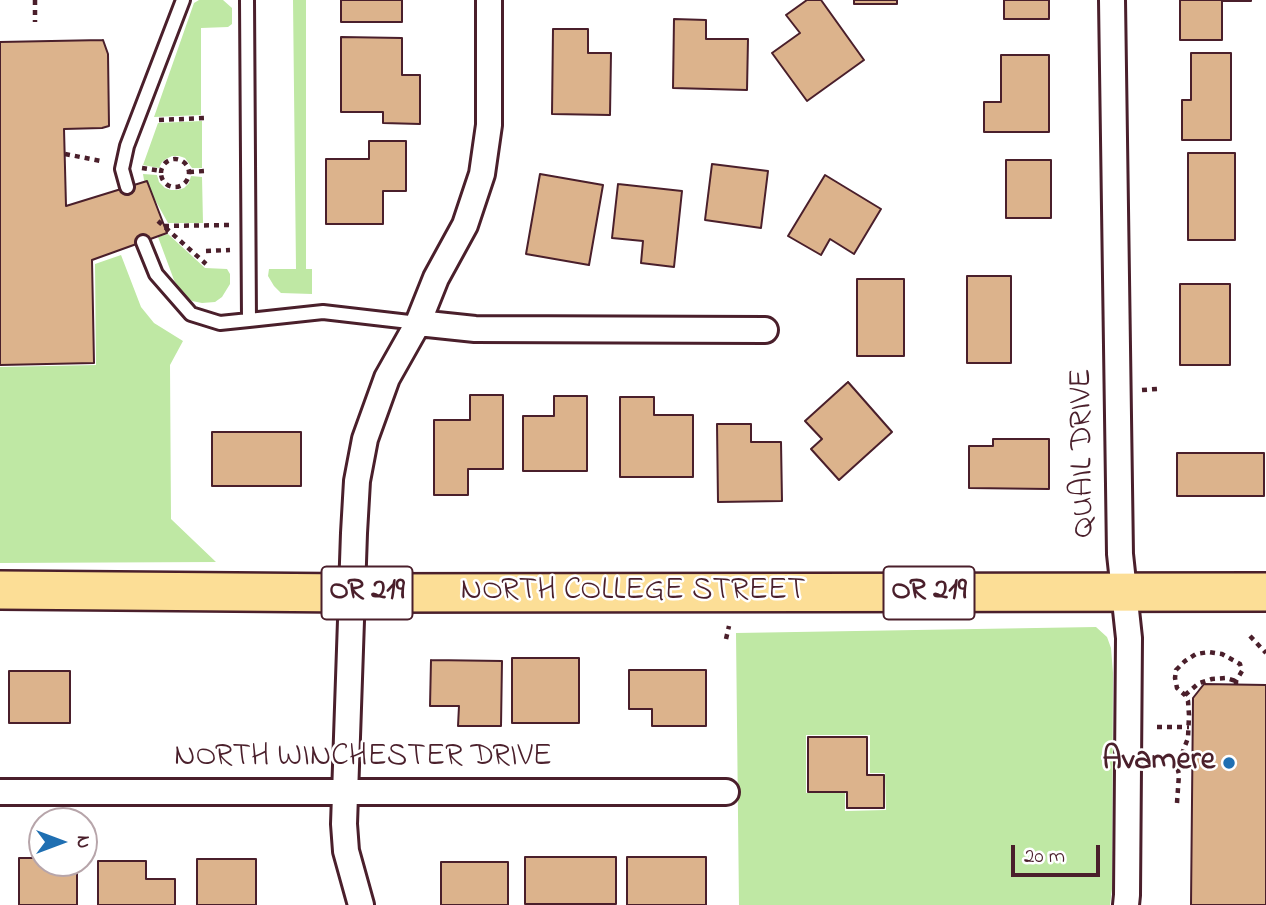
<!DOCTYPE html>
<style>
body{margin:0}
#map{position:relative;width:1266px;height:905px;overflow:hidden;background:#fff;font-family:"Indie Flower",sans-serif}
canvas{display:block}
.north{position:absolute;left:28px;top:807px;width:70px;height:70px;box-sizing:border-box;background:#fff;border:2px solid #b7a5aa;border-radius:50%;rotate:90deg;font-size:19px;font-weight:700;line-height:28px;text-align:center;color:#4a1f2b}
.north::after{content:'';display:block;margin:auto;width:24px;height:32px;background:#1f6fb2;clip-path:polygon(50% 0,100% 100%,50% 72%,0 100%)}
.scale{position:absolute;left:1011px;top:845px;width:89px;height:32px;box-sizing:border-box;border:4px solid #4a1f2b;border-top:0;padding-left:9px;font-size:21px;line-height:24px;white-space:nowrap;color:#4a1f2b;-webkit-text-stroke:5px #fff;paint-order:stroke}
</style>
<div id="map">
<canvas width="1266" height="905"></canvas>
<div class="north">N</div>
<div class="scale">20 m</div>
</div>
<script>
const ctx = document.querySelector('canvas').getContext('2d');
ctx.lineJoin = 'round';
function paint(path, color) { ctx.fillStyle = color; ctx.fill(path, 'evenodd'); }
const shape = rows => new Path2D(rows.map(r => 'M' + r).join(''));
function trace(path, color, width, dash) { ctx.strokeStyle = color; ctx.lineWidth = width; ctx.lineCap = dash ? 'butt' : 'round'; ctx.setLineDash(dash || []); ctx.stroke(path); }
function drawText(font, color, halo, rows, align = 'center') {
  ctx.font = font + ' "Indie Flower",sans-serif'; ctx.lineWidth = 5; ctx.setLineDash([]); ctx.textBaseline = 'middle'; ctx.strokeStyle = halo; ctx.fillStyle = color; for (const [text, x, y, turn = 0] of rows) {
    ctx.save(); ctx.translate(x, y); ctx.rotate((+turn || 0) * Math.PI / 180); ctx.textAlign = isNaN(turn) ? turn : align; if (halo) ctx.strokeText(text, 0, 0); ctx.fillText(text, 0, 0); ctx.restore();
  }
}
paint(shape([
 [199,0,223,0,232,8,232,24,228,27,201,28,201,115,154,117,194,3],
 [293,0,306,0,306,269,312,269,312,294,281,293,274,286,268,276,269,269,296,269],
 [202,121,202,168,192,168,185,158,179,156,172,156,166,159,162,162,159,168,143,165,158,123],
 [143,174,157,175,159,182,165,188,171,190,178,190,184,188,189,183,191,176,202,177,203,223,168,223,144,180],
 [168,234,205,268,227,269,230,274,230,284,222,297,215,302,202,303,192,301,182,293,174,280,158,237],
 [121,255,141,307,154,323,183,341,170,365,171,519,216,562,0,563,0,367,96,365,95,264],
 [1096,627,1107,637,1111,648,1113,673,1112,889,1110,905,739,905,736,633],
 [806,735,870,735,870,773,885,773,886,810,845,811,845,793,806,793]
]), '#bfe8a4');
const building = shape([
 [341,0,402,0,402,22,341,22,341,0],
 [807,0,821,0,864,60,807,101,772,53,800,33,786,15,807,0],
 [854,0,897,0,897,4,854,4,854,0],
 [1004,0,1049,0,1049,19,1004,19,1004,0],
 [1180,0,1251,0,1251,1,1222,1,1222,40,1180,40,1180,0],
 [674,19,706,20,706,39,748,39,747,90,673,88,674,19],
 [553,29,588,29,588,53,611,53,610,115,552,114,553,29],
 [341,37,402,38,402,75,420,75,420,124,383,123,383,112,341,112,341,37],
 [103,40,108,54,109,126,102,128,64,129,66,206,147,181,167,233,92,260,94,363,0,365,0,42,103,40],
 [1191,53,1231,53,1231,140,1182,140,1182,100,1191,100,1191,53],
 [1001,55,1049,55,1049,132,984,132,984,102,1001,102,1001,55],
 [369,141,406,141,406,191,383,191,383,224,326,224,326,159,369,159,369,141],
 [1188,153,1235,153,1235,240,1188,240,1188,153],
 [1006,160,1051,160,1051,218,1006,218,1006,160],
 [712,164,768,171,761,228,705,220,712,164],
 [540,174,603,185,589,265,526,254,540,174],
 [825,175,881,209,854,254,830,239,821,255,788,236,825,175],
 [618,184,682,191,674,267,641,263,643,241,612,238,618,184],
 [967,276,1011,276,1011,363,967,363,967,276],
 [857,279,904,279,904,356,857,356,857,279],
 [1180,284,1230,284,1230,365,1180,365,1180,284],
 [848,382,892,432,839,480,811,449,822,439,805,421,848,382],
 [470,395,503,395,503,469,468,469,468,495,434,495,434,420,470,420,470,395],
 [554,396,587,396,587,471,523,471,523,416,554,416,554,396],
 [620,397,654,397,654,415,693,415,693,477,620,477,620,397],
 [717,424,751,424,751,442,781,442,782,501,718,502,717,424],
 [212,432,301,432,301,486,212,486,212,432],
 [993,439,1049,439,1049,489,969,488,969,446,993,446,993,439],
 [1177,453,1264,453,1264,496,1177,496,1177,453],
 [512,658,579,658,579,723,512,723,512,658],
 [431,660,502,661,501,726,458,726,459,706,430,706,431,660],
 [629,670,706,670,706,726,652,726,652,709,629,709,629,670],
 [9,671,70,671,70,723,9,723,9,671],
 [1204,684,1266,685,1266,905,1191,905,1193,698,1204,684],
 [808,737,867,737,867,775,884,775,884,808,847,808,847,792,808,792,808,737],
 [525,857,616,857,616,904,525,904,525,857],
 [627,857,706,857,706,905,627,905,627,857],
 [19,858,42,858,42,863,77,863,77,905,19,905,19,858],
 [197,859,256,859,256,905,197,905,197,859],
 [98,861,146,861,146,879,175,879,175,905,98,905,98,861],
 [441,862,508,862,508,905,441,905,441,862]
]);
paint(building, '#dcb38c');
trace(building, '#4a1f2b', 2);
const lane = shape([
 [247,0,249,320,323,312,418,323],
 [127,187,122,169,127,146,183,0],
 [143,242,156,274,191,314,220,323,249,320]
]);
const street = shape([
 [1112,0,1120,554,1129,638,1127,895,1126,905],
 [418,323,475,329,765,330],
 [0,792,726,792],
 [361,905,346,851,344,824,354,533,357,481,365,439,387,378,418,323,436,278,465,225,482,174,489,125,489,0]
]);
const primary = shape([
 [0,590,352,593,1266,592]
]);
trace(lane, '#4a1f2b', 18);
trace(street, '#4a1f2b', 30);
trace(primary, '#4a1f2b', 42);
trace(shape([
 [35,0,35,22],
 [159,120,205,118],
 [65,154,101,161],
 '161 173a14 14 0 1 1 28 0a14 14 0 1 1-28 0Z',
 [142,168,161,171],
 [189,172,205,171],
 [158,221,206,264],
 [164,226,230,225],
 [206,251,230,250],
 [1142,390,1157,389],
 [1250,636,1266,653],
 [726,639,729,626],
 [1185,695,1199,683,1212,679,1226,678,1236,681],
 [1157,727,1189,727],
 [1177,803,1179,774,1177,767,1188,738,1189,715,1188,701,1185,695,1177,688,1175,678,1176,670,1185,661,1196,654,1209,652,1222,654,1240,664,1242,671,1236,681,1236,684]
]), '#4a1f2b', 4.5, [5, 5]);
trace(lane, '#fff', 12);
trace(street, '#fff', 24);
trace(primary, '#fcde96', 37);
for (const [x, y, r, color] of [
 [1229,763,7,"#1f6fb2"]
]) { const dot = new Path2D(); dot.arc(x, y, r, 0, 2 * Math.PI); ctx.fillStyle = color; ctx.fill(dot); trace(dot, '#fff', 2.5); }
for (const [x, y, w] of [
 [367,593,91],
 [929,593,91]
]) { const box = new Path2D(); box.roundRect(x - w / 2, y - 26.5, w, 53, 5); ctx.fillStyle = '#fff'; ctx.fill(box); trace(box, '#4a1f2b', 2); }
drawText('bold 30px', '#4a1f2b', null, [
 ["OR 219",367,593],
 ["OR 219",929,593]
]);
drawText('32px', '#4a1f2b', '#fff', [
 ["QUAIL DRIVE",1085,453,-91],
 ["NORTH COLLEGE STREET",633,593],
 ["NORTH WINCHESTER DRIVE",363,759]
]);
drawText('bold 32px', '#4a1f2b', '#fff', [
 ["Avamere",1215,763]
], 'right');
</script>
